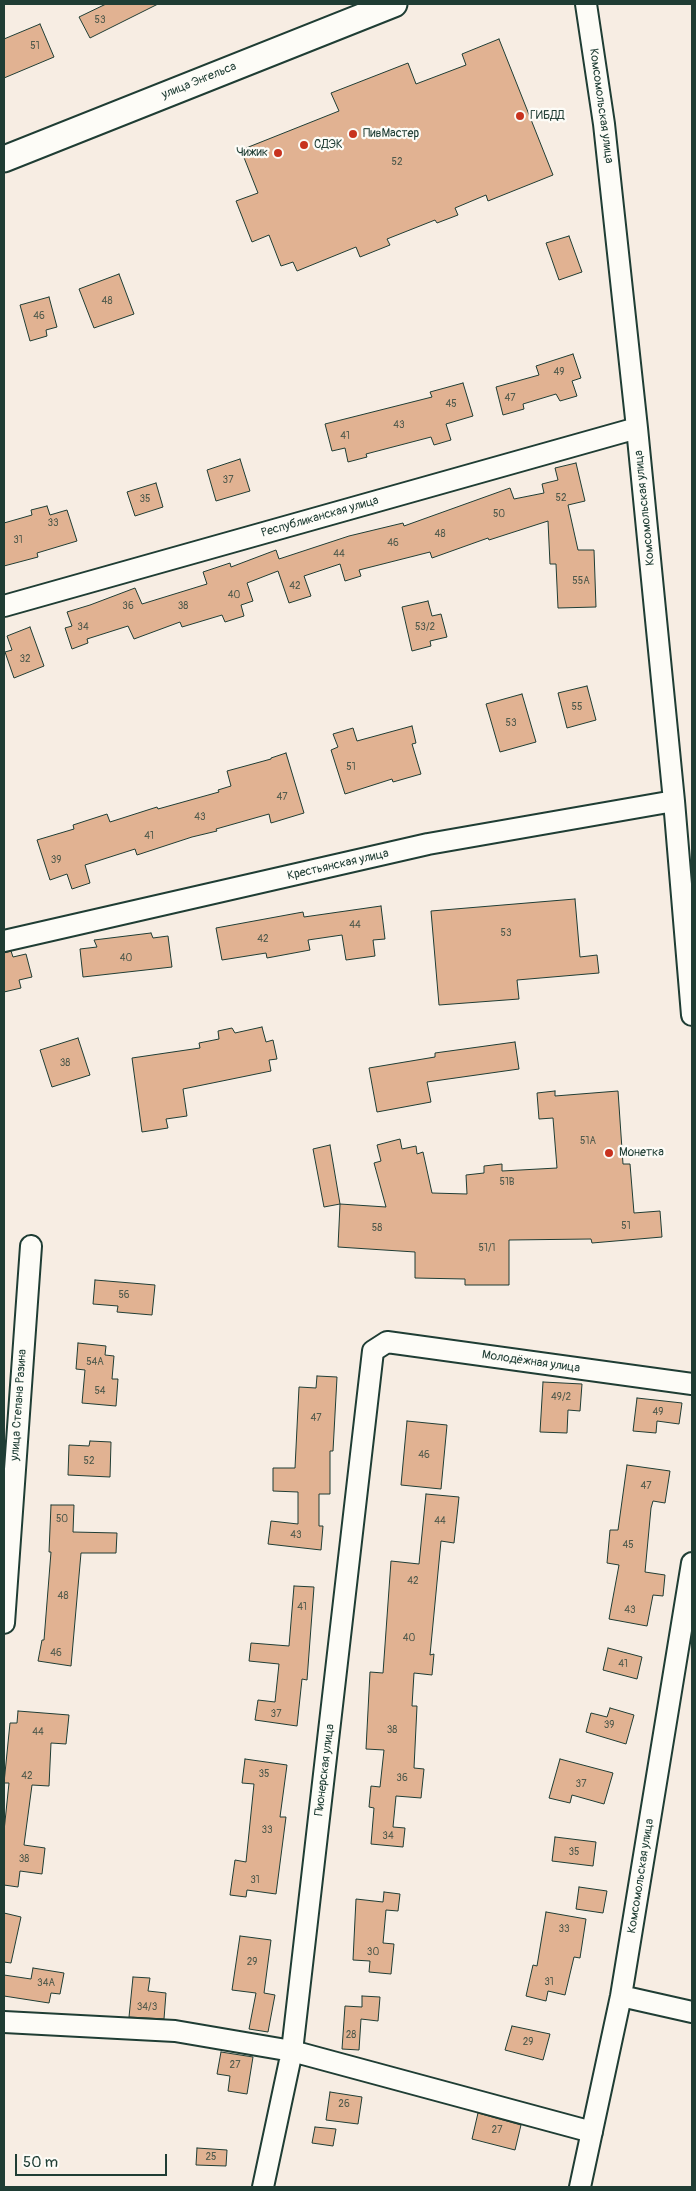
<!DOCTYPE html>
<meta charset="utf-8">
<style>
body{margin:0}
#map{position:relative;width:696px;height:2191px;overflow:hidden;background:#f7ede3;font-family:Pangolin,sans-serif}
canvas{display:block}
.frame{position:absolute;inset:0;border:5px solid #1f3d34;pointer-events:none}
.scale{position:absolute;left:15px;top:2154px;width:152px;height:22px;box-sizing:border-box;border:2px solid #1f3d34;border-top:0;padding-left:6px;font-size:15px;line-height:18px;white-space:nowrap;color:#1f3d34;-webkit-text-stroke:4px #fdfcf7;paint-order:stroke}
</style>
<div id="map">
<canvas width="696" height="2191"></canvas>
<div class="frame"></div>
<div class="scale">50 m</div>
</div>
<script>
const ctx = document.querySelector('canvas').getContext('2d');
ctx.lineJoin = 'round';
function paint(path, color) { ctx.fillStyle = color; ctx.fill(path, 'evenodd'); }
const shape = rows => new Path2D(rows.map(r => 'M' + r).join(''));
function trace(path, color, width, dash) { ctx.strokeStyle = color; ctx.lineWidth = width; ctx.lineCap = dash ? 'butt' : 'round'; ctx.setLineDash(dash || []); ctx.stroke(path); }
function drawText(font, color, halo, rows, align = 'center') {
  ctx.font = font + ' Pangolin,sans-serif'; ctx.lineWidth = 4.5; ctx.setLineDash([]); ctx.textBaseline = 'middle'; ctx.strokeStyle = halo; ctx.fillStyle = color; for (const [text, x, y, turn = 0] of rows) {
    ctx.save(); ctx.translate(x, y); ctx.rotate((+turn || 0) * Math.PI / 180); ctx.textAlign = isNaN(turn) ? turn : align; if (halo) ctx.strokeText(text, 0, 0); ctx.fillText(text, 0, 0); ctx.restore();
  }
}
const building = shape([
 [106,4,158,4,90,38,79,17,106,4],
 [40,24,54,57,4,78,4,39,40,24],
 [499,39,553,175,488,201,486,195,455,208,458,215,437,223,435,220,387,239,390,245,360,257,356,247,297,271,293,262,281,266,269,235,252,242,236,201,258,193,241,150,339,111,331,93,408,63,416,84,466,65,462,54,499,39],
 [569,236,582,272,559,280,546,243,569,236],
 [119,274,134,314,94,328,79,289,119,274],
 [49,297,57,327,46,330,47,336,30,341,20,305,49,297],
 [573,354,581,378,572,381,577,396,560,401,556,394,523,404,524,409,503,415,496,387,539,375,536,366,573,354],
 [463,383,473,416,446,424,451,440,434,445,431,437,366,454,367,457,348,462,345,448,332,451,325,424,432,397,430,392,463,383],
 [240,459,250,491,216,501,207,470,240,459],
 [576,463,585,501,568,505,578,550,594,550,596,607,558,608,556,564,550,564,548,521,489,540,488,538,432,558,430,552,359,570,361,576,345,581,340,564,304,576,311,596,289,603,278,571,247,583,253,601,241,605,244,616,225,622,222,615,182,627,180,622,134,639,128,626,87,639,88,643,72,649,65,628,72,626,67,612,90,605,135,588,142,604,207,584,203,572,230,563,231,567,276,550,279,559,349,536,403,523,404,526,510,488,514,499,544,493,542,484,558,480,555,468,576,463],
 [156,483,163,507,135,516,127,492,156,483],
 [47,506,50,515,67,510,77,541,37,553,38,557,4,566,4,523,32,515,31,510,47,506],
 [428,601,432,616,441,614,447,637,430,641,431,646,412,651,402,607,428,601],
 [30,627,44,666,14,678,5,652,12,650,7,636,30,627],
 [587,686,596,720,567,728,558,693,587,686],
 [522,694,536,742,500,752,486,704,522,694],
 [412,726,416,743,412,744,421,774,393,782,392,779,345,794,331,750,338,747,333,734,353,728,357,741,412,726],
 [286,753,304,813,271,823,269,814,216,829,217,831,192,837,137,855,135,849,85,865,90,883,72,889,67,874,50,880,37,840,74,829,73,825,107,814,110,822,157,807,158,809,219,792,218,790,231,786,227,771,271,759,271,758,286,753],
 [575,899,580,957,597,955,599,973,517,980,519,999,439,1005,431,911,575,899],
 [381,906,385,939,373,940,375,956,346,960,342,935,308,940,310,950,267,958,266,953,222,960,216,928,303,912,304,917,381,906],
 [151,933,153,938,168,936,172,967,83,977,80,949,97,947,94,940,151,933],
 [11,951,13,957,26,954,32,977,19,980,21,988,4,992,4,953,11,951],
 [262,1027,266,1042,273,1040,277,1059,269,1060,271,1071,183,1089,187,1116,166,1119,168,1128,142,1132,132,1058,200,1048,199,1043,219,1039,218,1031,232,1028,235,1033,262,1027],
 [78,1038,90,1075,52,1087,40,1050,78,1038],
 [515,1042,519,1069,427,1082,431,1102,377,1112,369,1068,435,1057,435,1053,515,1042],
 [555,1091,555,1096,618,1091,623,1164,630,1164,634,1213,660,1211,662,1237,592,1243,591,1239,509,1240,509,1285,465,1285,465,1279,415,1278,415,1252,338,1247,340,1204,386,1207,374,1163,381,1161,377,1145,400,1139,402,1149,416,1146,417,1154,423,1152,432,1193,467,1194,466,1175,484,1173,484,1166,502,1164,502,1171,557,1168,553,1118,539,1119,537,1093,555,1091],
 [330,1145,340,1204,324,1207,313,1149,330,1145],
 [95,1280,155,1285,152,1315,117,1312,118,1306,93,1304,95,1280],
 [78,1343,106,1346,105,1355,114,1356,112,1379,118,1379,116,1406,82,1403,85,1370,76,1369,78,1343],
 [317,1376,337,1377,333,1451,330,1451,330,1494,319,1494,319,1526,323,1526,321,1550,268,1544,271,1521,298,1524,298,1492,273,1491,273,1468,295,1468,299,1387,316,1388,317,1376],
 [543,1382,582,1384,580,1411,568,1410,567,1433,540,1432,543,1382],
 [637,1398,682,1403,679,1424,657,1421,656,1433,633,1431,637,1398],
 [407,1421,447,1425,441,1489,401,1485,407,1421],
 [90,1441,111,1442,110,1477,68,1475,69,1445,89,1446,90,1441],
 [627,1465,670,1471,665,1503,653,1501,651,1508,645,1572,665,1575,663,1596,653,1595,647,1626,609,1619,619,1565,607,1563,610,1530,618,1530,627,1465],
 [426,1494,459,1497,454,1543,441,1541,430,1655,434,1654,432,1675,414,1673,412,1706,417,1706,414,1768,424,1769,421,1798,396,1796,393,1827,405,1828,403,1847,371,1844,374,1808,369,1807,371,1786,380,1787,384,1750,366,1749,370,1672,383,1673,391,1561,419,1564,426,1494],
 [51,1505,74,1505,73,1532,117,1533,116,1553,81,1553,71,1666,38,1661,42,1640,44,1640,51,1552,49,1552,51,1505],
 [294,1586,314,1587,307,1680,302,1679,297,1726,255,1720,258,1700,275,1702,279,1664,249,1661,251,1643,289,1646,294,1586],
 [608,1648,642,1657,637,1679,603,1670,608,1648],
 [610,1708,634,1715,626,1744,586,1732,591,1713,607,1717,610,1708],
 [18,1711,69,1715,66,1744,51,1743,49,1786,32,1785,24,1845,45,1848,42,1874,20,1871,18,1887,4,1885,4,1831,9,1783,4,1783,10,1723,17,1723,18,1711],
 [245,1759,287,1765,280,1817,286,1817,276,1894,247,1890,246,1897,230,1895,235,1860,246,1862,254,1784,242,1783,245,1759],
 [560,1759,613,1773,604,1804,572,1795,570,1803,549,1798,560,1759],
 [555,1837,596,1842,593,1866,552,1861,555,1837],
 [579,1887,607,1891,603,1913,576,1909,579,1887],
 [384,1892,400,1894,398,1911,386,1910,383,1943,394,1944,391,1974,369,1972,370,1961,353,1960,356,1899,383,1902,384,1892],
 [546,1912,586,1919,580,1958,574,1957,565,1995,548,1991,546,2001,526,1996,533,1965,537,1966,546,1912],
 [4,1913,21,1917,11,1963,4,1962,4,1913],
 [240,1936,271,1940,264,1993,275,1995,268,2032,249,2029,256,1993,232,1990,240,1936],
 [33,1968,64,1973,60,1994,51,1993,49,2003,4,1996,4,1975,31,1979,33,1968],
 [133,1977,150,1978,148,1991,166,1993,164,2019,129,2017,133,1977],
 [362,1996,380,1997,378,2021,361,2019,359,2050,342,2049,345,2006,362,2007,362,1996],
 [512,2026,550,2034,543,2060,505,2050,512,2026],
 [221,2052,253,2057,247,2094,228,2091,230,2076,217,2074,221,2052],
 [330,2092,362,2097,358,2124,326,2120,330,2092],
 [478,2113,521,2125,515,2150,472,2139,478,2113],
 [315,2127,336,2129,333,2146,312,2143,315,2127],
 [197,2148,227,2150,226,2166,196,2165,197,2148]
]);
paint(building, '#e1b292');
trace(building, '#1f3d34', 1);
const minor = shape([
 [586,4,604,124,637,428,674,801,692,1015],
 [4,606,637,428],
 [4,941,428,844,674,801],
 [4,1623,31,1246],
 [621,1996,692,2012],
 [4,2022,175,2031,292,2051,592,2132],
 [263,2187,292,2051,373,1351,387,1342,692,1384],
 [580,2187,621,1996,692,1563]
]);
const tertiary = shape([
 [4,159,394,4]
]);
trace(minor, '#1f3d34', 24);
trace(tertiary, '#1f3d34', 29);
trace(minor, '#fdfcf7', 20);
trace(tertiary, '#fdfcf7', 25);
for (const [x, y, r, color] of [
 [520,116,5,"#c8321e"],
 [353,134,5,"#c8321e"],
 [304,145,5,"#c8321e"],
 [278,153,5,"#c8321e"],
 [609,1153,5,"#c8321e"]
]) { const dot = new Path2D(); dot.arc(x, y, r, 0, 2 * Math.PI); ctx.fillStyle = color; ctx.fill(dot); trace(dot, '#fdfcf7', 2); }
drawText('10px', '#505a4c', null, [
 ["53",100,20],
 ["51",35,46],
 ["52",397,162],
 ["48",107,301],
 ["46",39,316],
 ["49",559,372],
 ["47",510,398],
 ["45",451,404],
 ["43",399,425],
 ["41",345,436],
 ["37",228,480],
 ["52",561,498],
 ["35",145,499],
 ["50",499,514],
 ["33",53,523],
 ["48",440,534],
 ["31",18,540],
 ["46",393,543],
 ["44",339,554],
 ["55А",581,581],
 ["42",295,586],
 ["40",234,595],
 ["36",128,606],
 ["38",183,606],
 ["34",83,627],
 ["53/2",425,627],
 ["32",25,659],
 ["55",577,707],
 ["53",511,723],
 ["51",351,767],
 ["47",282,797],
 ["43",200,817],
 ["41",149,836],
 ["39",56,860],
 ["44",355,925],
 ["53",506,933],
 ["42",263,939],
 ["40",126,958],
 ["38",65,1063],
 ["51А",588,1141],
 ["51В",507,1182],
 ["51",626,1226],
 ["58",377,1228],
 ["51/1",487,1248],
 ["56",124,1295],
 ["54А",95,1362],
 ["54",100,1391],
 ["49/2",561,1397],
 ["49",658,1412],
 ["47",316,1418],
 ["46",424,1455],
 ["52",89,1461],
 ["47",646,1486],
 ["50",62,1519],
 ["44",440,1521],
 ["43",296,1535],
 ["45",628,1545],
 ["42",413,1581],
 ["48",63,1596],
 ["41",302,1607],
 ["43",630,1610],
 ["40",409,1638],
 ["46",56,1653],
 ["41",623,1664],
 ["37",276,1714],
 ["39",609,1725],
 ["38",392,1730],
 ["44",38,1732],
 ["35",264,1774],
 ["42",27,1776],
 ["36",402,1778],
 ["37",581,1784],
 ["33",267,1830],
 ["34",388,1836],
 ["35",574,1852],
 ["38",24,1859],
 ["31",255,1880],
 ["33",564,1929],
 ["30",373,1952],
 ["29",252,1962],
 ["31",549,1982],
 ["34А",46,1983],
 ["34/3",147,2007],
 ["28",351,2035],
 ["29",528,2042],
 ["27",235,2065],
 ["26",344,2104],
 ["27",497,2130],
 ["25",211,2157]
]);
drawText('12px', '#1f3d34', '#fdfcf7', [
 ["улица Энгельса",199,81,-22],
 ["Комсомольская улица",601,106,82],
 ["Комсомольская улица",645,508,-96],
 ["Республиканская улица",320,517,-16],
 ["Крестьянская улица",338,865,-13],
 ["Молодёжная улица",531,1362,8],
 ["улица Степана Разина",19,1405,-86],
 ["Пионерская улица",325,1770,-83],
 ["Комсомольская улица",641,1876,-81]
]);
drawText('12px', '#1f3d34', '#fdfcf7', [
 ["ГИБДД",530,116],
 ["ПивМастер",363,134],
 ["СДЭК",314,145],
 ["Чижик",268,153,"right"],
 ["Монетка",619,1153]
], 'left');
</script>
